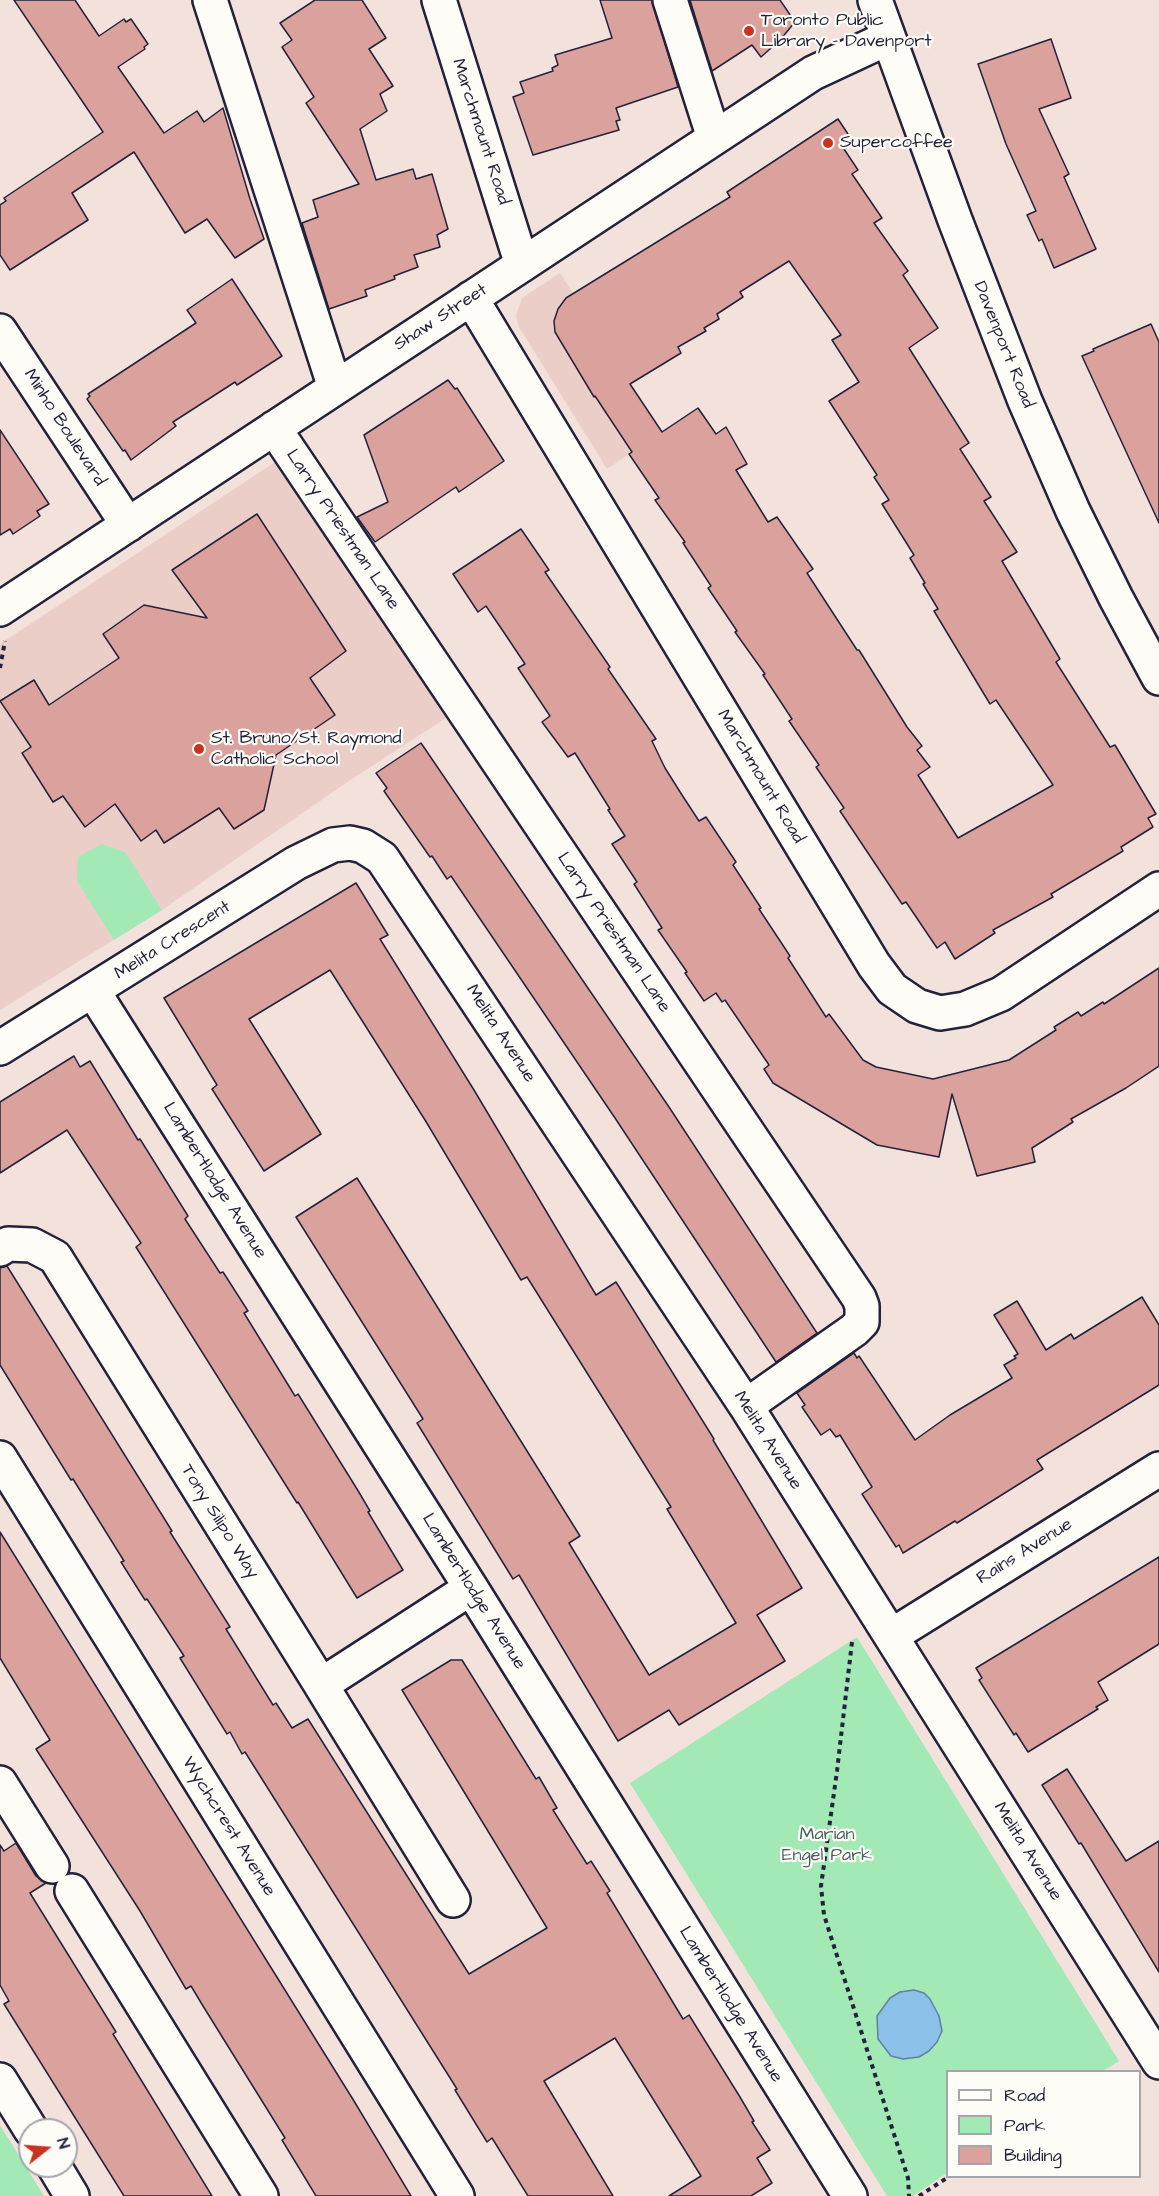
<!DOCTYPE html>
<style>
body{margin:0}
#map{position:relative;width:1159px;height:2196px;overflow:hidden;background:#f3e1dc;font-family:"Architects Daughter",sans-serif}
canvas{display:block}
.legend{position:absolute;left:946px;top:2070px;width:195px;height:108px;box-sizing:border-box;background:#fdfcf7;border:2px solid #a5a5ac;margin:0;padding:8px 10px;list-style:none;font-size:18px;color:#22223b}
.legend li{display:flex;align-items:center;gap:12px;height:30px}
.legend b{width:30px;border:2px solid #a5a5ac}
.north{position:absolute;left:18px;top:2118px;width:60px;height:60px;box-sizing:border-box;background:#fdfcf7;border:2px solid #a5a5ac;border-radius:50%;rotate:73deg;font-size:16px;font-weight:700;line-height:24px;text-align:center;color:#22223b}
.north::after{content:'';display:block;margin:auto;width:21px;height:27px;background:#c8321e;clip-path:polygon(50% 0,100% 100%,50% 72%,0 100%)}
</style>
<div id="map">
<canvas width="1159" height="2196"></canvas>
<ul class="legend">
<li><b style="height:8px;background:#fdfcf7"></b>Road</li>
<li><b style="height:16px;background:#a3e9b5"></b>Park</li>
<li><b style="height:16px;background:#dba19c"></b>Building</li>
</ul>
<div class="north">N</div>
</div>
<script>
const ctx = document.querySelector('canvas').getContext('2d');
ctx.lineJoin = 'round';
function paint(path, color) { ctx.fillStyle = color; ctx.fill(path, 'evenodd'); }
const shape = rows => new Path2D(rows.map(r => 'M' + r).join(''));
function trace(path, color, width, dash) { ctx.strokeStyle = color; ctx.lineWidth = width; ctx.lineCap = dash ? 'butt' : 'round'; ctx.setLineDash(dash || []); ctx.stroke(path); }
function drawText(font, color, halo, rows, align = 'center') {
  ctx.font = font + ' "Architects Daughter",sans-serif'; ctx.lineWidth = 4.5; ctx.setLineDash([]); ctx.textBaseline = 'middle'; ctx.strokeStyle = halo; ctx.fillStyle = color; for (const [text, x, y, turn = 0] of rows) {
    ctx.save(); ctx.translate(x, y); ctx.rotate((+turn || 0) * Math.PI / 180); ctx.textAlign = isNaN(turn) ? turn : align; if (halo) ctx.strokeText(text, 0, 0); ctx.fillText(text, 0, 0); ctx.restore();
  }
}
paint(shape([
 [560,273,662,432,607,469,519,327,516,315,522,298],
 [278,460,446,718,349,781,162,910,0,1010,0,644]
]), '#eccec9');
paint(shape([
 [101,844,125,852,162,910,114,940,77,881,78,857],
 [857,1637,1119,2061,1103,2071,948,2072,947,2173,913,2196,887,2196,630,1783],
 [0,2125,44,2196,0,2196]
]), '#a3e9b5');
const water = shape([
 [914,1990,924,1993,930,1999,939,2016,942,2031,937,2042,929,2051,919,2057,903,2059,891,2056,878,2039,877,2016,890,1998,900,1992,914,1990]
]);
paint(water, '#8bc0e8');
trace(water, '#6181a3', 1.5);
const building = shape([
 [14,0,75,0,99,36,124,19,126,22,131,19,148,44,144,47,145,49,118,67,164,133,197,111,204,122,223,108,250,199,264,239,235,258,207,219,185,233,134,152,72,193,88,220,10,270,0,255,0,205,6,201,4,198,103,132,14,0],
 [315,0,362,0,386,38,369,49,393,86,380,94,387,111,360,129,376,180,413,169,416,179,432,174,448,229,437,235,440,247,414,255,418,267,394,276,395,279,365,290,367,296,329,309,302,223,318,217,313,200,359,184,306,103,314,97,282,47,292,40,280,23,315,0],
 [600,0,652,0,678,87,616,108,620,120,616,121,619,130,533,155,513,97,524,93,520,82,553,71,552,68,558,65,555,55,612,38,600,0],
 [690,0,780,0,795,22,780,40,761,57,752,45,712,71,690,0],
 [1051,39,1071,98,1039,109,1069,174,1064,177,1096,249,1054,268,1042,239,1039,241,1027,215,1036,211,1006,144,978,64,1051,39],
 [838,119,854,143,844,149,858,170,852,174,882,218,874,223,908,271,903,275,938,328,909,348,969,443,960,449,991,497,984,501,1017,552,1002,561,1060,659,1056,662,1110,747,1115,745,1156,814,1148,818,1153,827,1121,847,1123,851,1051,894,1053,897,993,930,995,933,955,959,945,942,937,948,906,902,902,904,840,811,844,808,816,767,819,765,789,721,792,719,763,675,765,674,735,632,737,631,708,588,711,586,683,543,685,542,655,500,659,498,629,454,632,452,595,396,594,397,555,332,554,321,558,309,566,298,730,197,727,192,838,119],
 [789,261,841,335,832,340,859,382,829,401,877,475,874,477,889,500,882,504,914,555,910,558,925,583,923,584,938,609,934,611,990,704,996,700,1053,785,958,838,918,775,930,767,917,750,922,746,907,727,859,650,857,650,807,573,813,569,777,517,768,522,736,470,747,464,726,427,716,434,698,408,662,432,630,384,681,353,678,347,706,331,704,328,719,319,717,314,743,297,740,292,789,261],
 [232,279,282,356,237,385,235,382,173,422,176,426,131,460,125,450,123,451,87,399,90,396,88,394,196,323,187,310,232,279],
 [1151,324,1159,342,1159,523,1082,356,1094,351,1093,349,1151,324],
 [448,380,455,389,457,388,504,461,459,492,456,487,375,542,357,517,388,502,364,435,448,380],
 [0,430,49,504,37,511,40,516,13,534,10,529,0,535,0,430],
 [257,514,346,651,310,678,335,715,276,755,264,810,234,829,219,808,164,843,156,830,141,841,115,804,85,827,63,796,53,802,22,753,31,747,0,701,34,680,49,705,119,658,103,634,144,605,207,618,172,570,257,514],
 [521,529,549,570,545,572,610,667,608,669,656,739,652,741,665,768,682,795,699,821,706,817,736,862,733,865,761,908,759,909,790,956,788,958,826,1017,829,1014,863,1060,876,1067,933,1079,1009,1060,1056,1030,1054,1027,1078,1012,1081,1016,1103,1002,1104,1004,1159,968,1159,1066,1126,1088,1071,1119,1073,1122,1032,1148,1035,1162,977,1176,952,1094,939,1157,877,1145,773,1083,764,1069,769,1065,725,1000,722,1002,716,993,704,1001,685,973,687,972,658,930,662,928,634,884,637,882,612,844,625,836,608,810,610,809,575,753,568,757,542,722,550,716,518,668,525,664,507,637,486,606,478,612,453,574,521,529],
 [421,743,669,1107,817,1333,776,1362,615,1118,451,876,447,879,432,856,430,857,384,791,387,788,376,773,421,743],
 [356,883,388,935,380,939,474,1090,596,1295,616,1282,714,1439,713,1440,802,1588,757,1615,785,1661,679,1725,669,1710,618,1741,519,1575,513,1579,417,1423,423,1419,296,1217,357,1178,580,1536,569,1543,649,1675,736,1623,667,1509,671,1507,527,1277,521,1280,425,1120,330,970,249,1019,321,1134,264,1171,212,1089,217,1085,164,998,356,883],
 [74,1056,80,1067,90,1061,138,1140,140,1139,188,1216,185,1219,220,1273,223,1272,248,1311,244,1313,295,1396,298,1394,357,1489,370,1511,368,1512,403,1570,357,1598,298,1502,297,1503,136,1247,141,1243,67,1130,0,1173,0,1102,74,1056],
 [7,1266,172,1531,170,1532,230,1627,226,1629,273,1705,276,1703,292,1728,308,1719,469,1974,547,1928,402,1690,451,1660,462,1660,536,1779,539,1777,557,1808,553,1810,587,1864,591,1861,610,1891,607,1893,683,2019,689,2015,740,2097,754,2121,752,2122,770,2150,757,2158,772,2183,751,2196,669,2196,701,2176,615,2038,544,2081,613,2196,528,2196,492,2138,487,2142,455,2090,457,2089,245,1752,242,1754,230,1732,227,1734,180,1658,184,1656,147,1599,145,1600,121,1562,124,1561,73,1479,71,1480,0,1365,0,1268,7,1266],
 [1142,1297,1159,1325,1159,1385,1037,1460,1043,1469,957,1523,955,1521,903,1553,899,1545,896,1547,862,1494,872,1487,840,1435,836,1437,830,1429,821,1435,802,1407,805,1405,797,1393,854,1353,857,1358,859,1356,915,1440,950,1415,1012,1378,1004,1365,1016,1358,1014,1356,1018,1354,994,1315,1017,1301,1046,1350,1071,1334,1074,1339,1142,1297],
 [0,1532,354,2101,411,2196,316,2196,282,2140,285,2138,203,2006,191,1986,186,1989,140,1911,36,1749,50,1740,0,1658,0,1532],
 [1159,1557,1159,1644,1098,1682,1108,1700,1096,1707,1098,1709,1028,1752,1016,1733,1014,1735,979,1680,982,1678,976,1668,1159,1557],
 [1067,1769,1126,1861,1159,1841,1159,1972,1081,1843,1079,1844,1042,1785,1067,1769],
 [16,1843,36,1876,46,1883,30,1893,116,2032,113,2034,212,2196,124,2196,4,2004,9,2001,0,1985,0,1845,4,1851,16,1843]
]);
paint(building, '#dba19c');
trace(building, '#22223b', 1.5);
const minor = shape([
 [210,0,335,388],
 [439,0,522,265],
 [670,0,714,138],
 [875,0,955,220,1025,401,1073,511,1116,598,1159,678],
 [471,298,874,965,892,989,917,1006,940,1013,965,1009,1001,994,1159,889],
 [0,331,128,525],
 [274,428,859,1298,862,1306,862,1322,854,1330,746,1406],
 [0,609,813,73,888,38],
 [93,991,471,1588,850,2196],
 [0,1048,296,863,333,845,350,843,363,846,382,858,746,1406,1159,2062],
 [0,1249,8,1244,32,1245,55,1257,321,1685,471,1588],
 [0,1458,457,2196],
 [891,1636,1159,1469],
 [321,1685,453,1900],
 [0,1783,52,1866],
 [72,1891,261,2196],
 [0,2080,31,2130],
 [54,2166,72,2196]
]);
trace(minor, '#22223b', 38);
trace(shape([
 [0,668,5,641],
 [852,1642,837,1771,821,1886,824,1915,908,2178,909,2196],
 [919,2196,950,2176]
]), '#22223b', 4, [4.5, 4.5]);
trace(minor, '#fdfcf7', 33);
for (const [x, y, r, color] of [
 [749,31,6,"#c8321e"],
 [828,143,6,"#c8321e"],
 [199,749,6,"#c8321e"]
]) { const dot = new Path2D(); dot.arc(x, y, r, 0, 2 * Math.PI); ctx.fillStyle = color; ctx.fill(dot); trace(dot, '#fdfcf7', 2); }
drawText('18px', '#22223b', '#fdfcf7', [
 ["Toronto Public",761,21],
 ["Library - Davenport",761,42],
 ["Supercoffee",840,143],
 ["St. Bruno/St. Raymond",211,739],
 ["Catholic School",211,760]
], 'left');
drawText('18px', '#22223b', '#fdfcf7', [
 ["Marchmount Road",480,132,72],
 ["Shaw Street",441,318,-33],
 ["Davenport Road",1003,345,68],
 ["Minho Boulevard",64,428,57],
 ["Larry Priestman Lane",342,530,56],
 ["Marchmount Road",760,777,59],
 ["Larry Priestman Lane",613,933,56],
 ["Melita Crescent",173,941,-32],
 ["Melita Avenue",500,1034,57],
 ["Lambertlodge Avenue",214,1181,58],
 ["Melita Avenue",767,1441,58],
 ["Tony Silipo Way",219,1522,58],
 ["Rains Avenue",1025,1552,-32],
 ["Lambertlodge Avenue",473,1592,58],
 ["Wychcrest Avenue",228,1827,58],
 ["Melita Avenue",1027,1852,58],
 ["Lambertlodge Avenue",730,2005,58]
]);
drawText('18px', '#495e60', '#fdfcf7', [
 ["Marian",827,1835],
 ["Engel Park",827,1856]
]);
</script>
